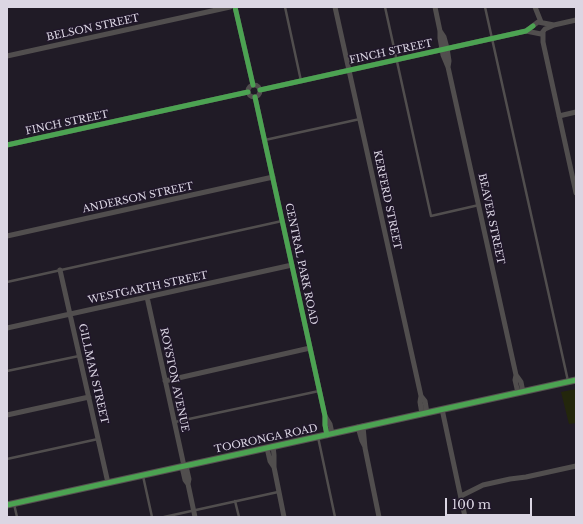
<!DOCTYPE html>
<style>
body{margin:0}
#map{position:relative;width:583px;height:524px;overflow:hidden;background:#201b26;font-family:"Libre Baskerville",serif}
canvas{display:block}
.frame{position:absolute;inset:0;border:8px solid #dbd6e3;pointer-events:none}
.scale{position:absolute;left:445px;top:498px;width:87px;height:18px;box-sizing:border-box;border:2px solid #dbd6e3;border-top:0;padding-left:5px;font-size:12px;line-height:14px;white-space:nowrap;color:#dbd6e3;-webkit-text-stroke:3px #20172a;paint-order:stroke}
</style>
<div id="map">
<canvas width="583" height="524"></canvas>
<div class="frame"></div>
<div class="scale">100 m</div>
</div>
<script>
const ctx = document.querySelector('canvas').getContext('2d');
ctx.lineJoin = 'round';
function paint(path, color) { ctx.fillStyle = color; ctx.fill(path, 'evenodd'); }
const shape = rows => new Path2D(rows.map(r => 'M' + r).join(''));
function trace(path, color, width, dash) { ctx.strokeStyle = color; ctx.lineWidth = width; ctx.lineCap = dash ? 'butt' : 'round'; ctx.setLineDash(dash || []); ctx.stroke(path); }
function drawText(font, color, halo, rows, align = 'center') {
  ctx.font = font + ' "Libre Baskerville",serif'; ctx.lineWidth = 3; ctx.setLineDash([]); ctx.textBaseline = 'middle'; ctx.strokeStyle = halo; ctx.fillStyle = color; for (const [text, x, y, turn = 0] of rows) {
    ctx.save(); ctx.translate(x, y); ctx.rotate((+turn || 0) * Math.PI / 180); ctx.textAlign = isNaN(turn) ? turn : align; if (halo) ctx.strokeText(text, 0, 0); ctx.fillText(text, 0, 0); ctx.restore();
  }
}
paint(shape([
 [576,389,576,423,569,424,561,392]
]), '#23260c');
trace(shape([
 [285,7,301,81],
 [385,7,431,216,479,205],
 [485,7,568,381],
 [265,140,360,119],
 [7,282,282,221],
 [7,371,79,356],
 [175,422,319,391],
 [318,437,335,517],
 [7,459,98,439],
 [143,476,152,517],
 [235,501,239,517],
 [14,504,17,517],
 [164,517,278,492]
]), '#514e4e', 2.5);
trace(shape([
 [235,7,253,85],
 [335,7,421,396,420,402,422,414],
 [435,7,440,31,440,38,443,55,448,67,516,375,521,382,523,392],
 [535,7,541,22],
 [440,31,444,37,447,48,449,61,448,67],
 [526,31,541,34,545,29,554,25,576,20],
 [543,32,543,42,576,193],
 [7,56,230,7],
 '248 91a6 6 0 1 1 12 0a6 6 0 1 1-12 0Z',
 [260,90,526,31,538,22,554,25],
 [255,97,325,416,325,425,327,435],
 [559,116,576,112],
 [7,145,248,92],
 [7,236,273,177],
 [60,270,108,483],
 [147,297,184,466],
 [7,328,292,265],
 [516,375,515,380,518,393],
 [165,381,310,348],
 [421,396,425,401,427,413],
 [442,409,465,517],
 [7,415,89,397],
 [325,416,330,424,332,433],
 [363,426,365,448,379,517],
 [358,427,362,441,365,447],
 [273,446,274,455,274,467,284,517],
 [267,448,270,461,274,467],
 [186,466,189,479,188,484],
 [182,467,185,480,188,484,195,517],
 [461,496,483,485,510,479,526,477,576,466]
]), '#514e4e', 5);
trace(shape([
 [7,505,576,380]
]), '#555150', 7);
trace(shape([
 [235,7,253,85],
 [260,90,526,31,533,26],
 [255,97,325,416,325,425,327,435],
 [7,145,248,92],
 [7,505,576,380]
]), '#4ca352', 5);
drawText('10px', '#dbd6e3', '#20172a', [
 ["BELSON STREET",93,28,-12],
 ["FINCH STREET",391,52,-12],
 ["FINCH STREET",67,123,-12],
 ["ANDERSON STREET",138,198,-12],
 ["KERFERD STREET",387,200,78],
 ["BEAVER STREET",491,219,78],
 ["CENTRAL PARK ROAD",301,264,78],
 ["WESTGARTH STREET",148,288,-12],
 ["GILLMAN STREET",93,374,77],
 ["ROYSTON AVENUE",174,380,78],
 ["TOORONGA ROAD",266,439,-12]
]);
</script>
